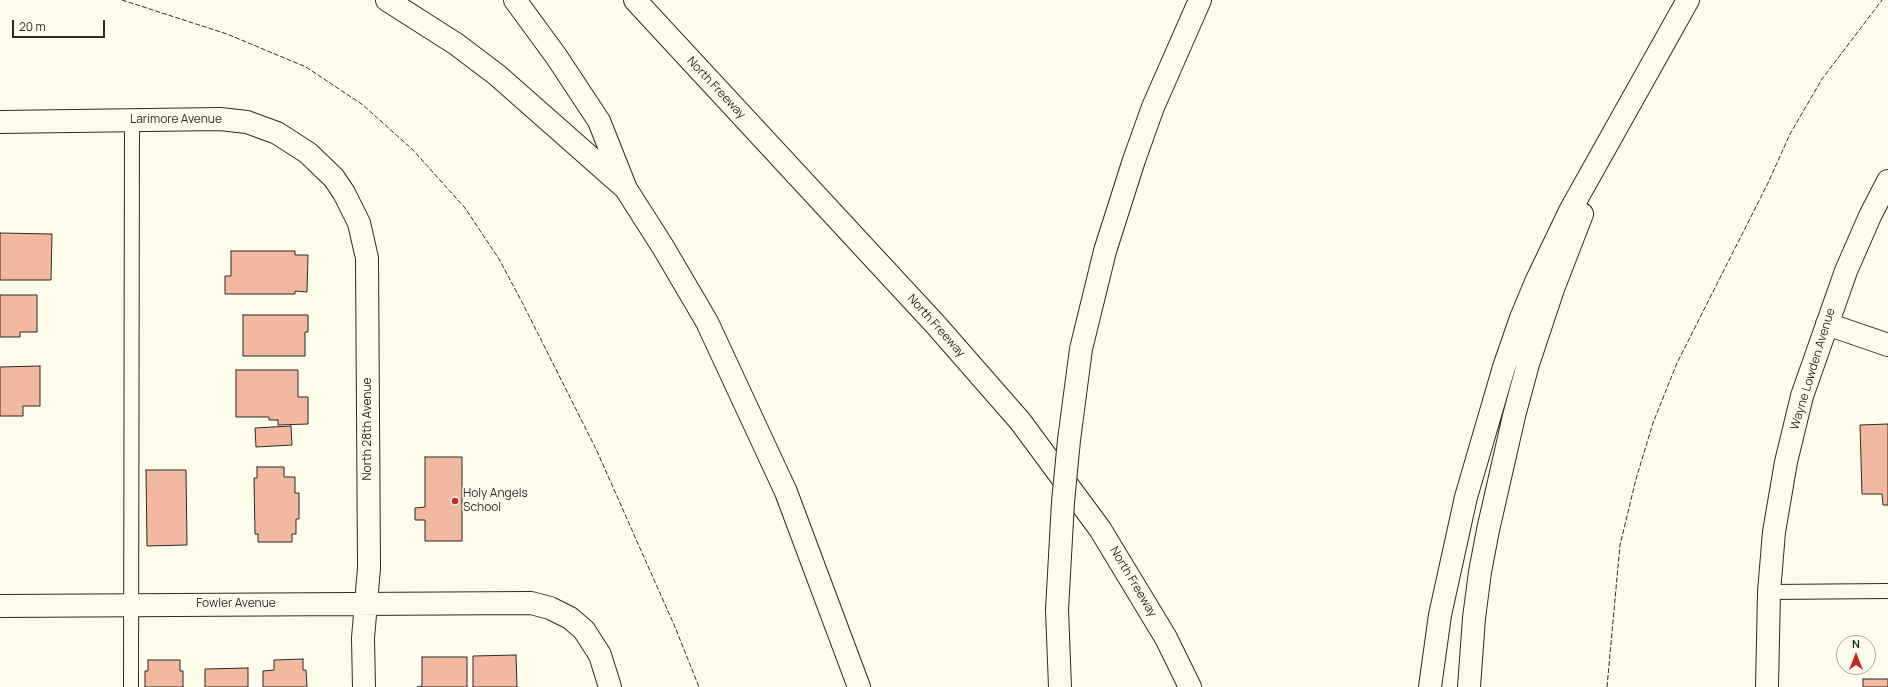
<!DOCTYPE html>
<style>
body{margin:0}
#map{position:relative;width:1888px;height:687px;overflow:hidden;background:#fdfbea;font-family:Manrope,sans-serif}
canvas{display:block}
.north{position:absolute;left:1836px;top:635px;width:40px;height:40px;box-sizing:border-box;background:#fdfbea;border:1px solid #a9a89e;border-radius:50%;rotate:0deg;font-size:11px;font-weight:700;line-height:16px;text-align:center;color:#2b2b2b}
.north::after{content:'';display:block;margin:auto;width:14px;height:18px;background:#c62828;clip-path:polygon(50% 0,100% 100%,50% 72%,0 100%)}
.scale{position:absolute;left:12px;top:20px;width:93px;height:18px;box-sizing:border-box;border:2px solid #2b2b2b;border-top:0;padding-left:5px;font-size:12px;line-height:14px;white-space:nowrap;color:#2b2b2b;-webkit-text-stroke:3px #fdfbea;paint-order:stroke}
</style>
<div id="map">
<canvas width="1888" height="687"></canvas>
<div class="north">N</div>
<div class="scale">20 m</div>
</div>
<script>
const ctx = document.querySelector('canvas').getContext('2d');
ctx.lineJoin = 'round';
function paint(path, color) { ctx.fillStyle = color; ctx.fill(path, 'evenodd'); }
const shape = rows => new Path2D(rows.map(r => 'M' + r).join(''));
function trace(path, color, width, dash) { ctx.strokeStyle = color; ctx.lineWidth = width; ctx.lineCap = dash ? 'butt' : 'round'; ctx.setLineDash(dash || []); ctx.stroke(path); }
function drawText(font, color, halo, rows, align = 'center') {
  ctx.font = font + ' Manrope,sans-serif'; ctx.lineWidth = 3; ctx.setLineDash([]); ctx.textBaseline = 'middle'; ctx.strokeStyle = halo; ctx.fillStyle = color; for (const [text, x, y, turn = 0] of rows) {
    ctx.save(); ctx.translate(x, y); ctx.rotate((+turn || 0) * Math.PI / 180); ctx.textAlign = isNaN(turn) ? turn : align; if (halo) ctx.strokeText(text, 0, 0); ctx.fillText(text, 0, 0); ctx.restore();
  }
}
const building = shape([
 [0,233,52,234,51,280,0,280,0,233],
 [231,251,295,251,295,255,308,255,307,292,295,291,295,294,225,294,225,276,231,276,231,251],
 [0,295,37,295,37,332,20,332,20,337,0,337,0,295],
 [243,315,308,315,308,332,305,332,305,356,243,356,243,315],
 [40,366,40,406,23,406,23,416,0,416,0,367,40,366],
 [236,370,298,370,298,397,308,397,308,424,278,425,278,420,269,420,269,417,236,417,236,370],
 [1888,424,1888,505,1883,505,1882,494,1862,494,1860,425,1888,424],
 [291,426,292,445,256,447,255,428,291,426],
 [425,457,462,457,462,541,425,541,425,520,415,520,415,508,425,507,425,457],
 [257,467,284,467,284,477,295,477,295,493,299,493,299,519,296,519,296,534,292,534,292,542,258,542,258,534,255,534,254,478,257,478,257,467],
 [146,470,186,470,187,545,147,546,146,470],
 [516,655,517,687,473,687,473,656,516,655],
 [422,657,467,657,467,687,417,687,422,686,422,657],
 [303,659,303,670,306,670,307,687,263,687,263,671,274,670,274,660,303,659],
 [148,660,180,660,180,671,183,671,183,687,145,687,145,671,148,671,148,660],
 [248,668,248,687,205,687,205,669,248,668],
 [1863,679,1888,679,1888,687,1863,687,1863,679]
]);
paint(building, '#f2b8a0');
trace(building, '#2b2b2b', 1);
const service = shape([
 [1769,592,1888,591],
 [131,687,132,120]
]);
const minor = shape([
 [0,122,220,119,247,122,277,133,308,153,334,178,344,193,359,223,367,258,369,568,363,638,364,687],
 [1827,324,1888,345],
 [0,606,531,603,550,608,570,618,584,630,600,655,610,687],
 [1767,687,1769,592,1774,532,1786,462,1802,396,1846,271,1870,216,1888,181]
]);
const motorway = shape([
 [387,0,456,44,497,75,624,187],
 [515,0,556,56,599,121,626,189,663,247,707,322,786,492,859,687],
 [635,0,936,325,1020,421,1100,529,1166,638,1190,687],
 [1081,349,1105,251,1134,160,1153,107,1200,0],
 [1057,610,1060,687],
 [1430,687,1440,615,1466,497,1504,367,1521,318,1536,282,1571,209,1688,0],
 [1469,687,1474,618,1480,572,1488,530,1514,416,1528,364,1553,289,1582,214]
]);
trace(service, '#2b2b2b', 16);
trace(minor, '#2b2b2b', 24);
trace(motorway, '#2b2b2b', 24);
trace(service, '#fdfbea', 14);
trace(minor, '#fdfbea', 22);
trace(motorway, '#fdfbea', 22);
const motorwayBridge = shape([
 [1057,610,1063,502,1069,440,1081,349]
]);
trace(motorwayBridge, '#2b2b2b', 24, []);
trace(motorwayBridge, '#fdfbea', 22);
trace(shape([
 [122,0,227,34,306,67,363,105,413,150,465,208,499,259,523,304,596,449,675,627,699,687],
 [1607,687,1620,545,1636,479,1653,423,1677,363,1768,183,1790,134,1822,79,1882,0]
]), '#2b2b2b', 1, [5, 2]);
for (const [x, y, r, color] of [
 [455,501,4,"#c62828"]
]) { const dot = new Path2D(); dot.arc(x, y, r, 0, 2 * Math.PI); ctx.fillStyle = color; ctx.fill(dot); trace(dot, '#fdfbea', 1.5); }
drawText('12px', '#2b2b2b', '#fdfbea', [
 ["North Freeway",716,88,47],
 ["Larimore Avenue",176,120],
 ["North Freeway",936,326,48],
 ["Wayne Lowden Avenue",1813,369,-73],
 ["North 28th Avenue",368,429,-90],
 ["North Freeway",1133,582,59],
 ["Fowler Avenue",236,604]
]);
drawText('12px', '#2b2b2b', '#fdfbea', [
 ["Holy Angels",463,494],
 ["School",463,508]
], 'left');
</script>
